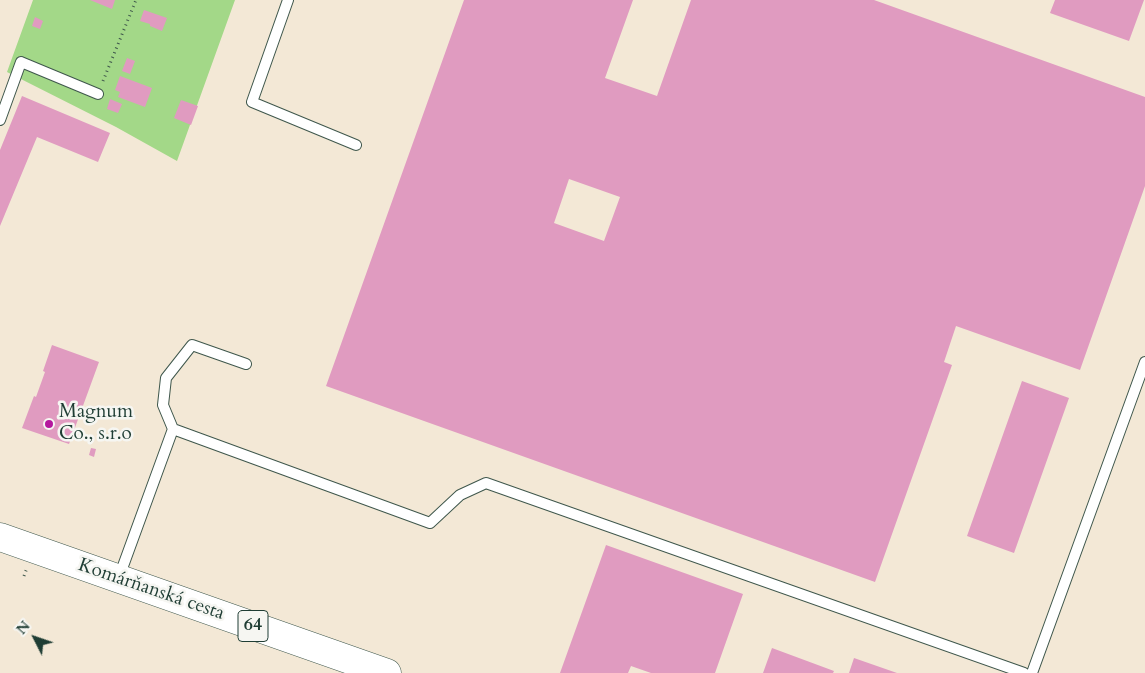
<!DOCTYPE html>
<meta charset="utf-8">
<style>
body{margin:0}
#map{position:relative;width:1145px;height:673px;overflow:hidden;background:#f3e8d6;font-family:Cardo,serif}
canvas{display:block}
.north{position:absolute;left:10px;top:613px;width:50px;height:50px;-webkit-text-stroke:4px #f6f6f2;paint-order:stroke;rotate:311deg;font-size:14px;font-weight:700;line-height:20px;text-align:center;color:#1f3d34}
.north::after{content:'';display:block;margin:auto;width:18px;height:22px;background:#1f3d34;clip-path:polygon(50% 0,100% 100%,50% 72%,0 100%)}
</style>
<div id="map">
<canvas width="1145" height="673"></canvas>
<div class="north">N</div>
</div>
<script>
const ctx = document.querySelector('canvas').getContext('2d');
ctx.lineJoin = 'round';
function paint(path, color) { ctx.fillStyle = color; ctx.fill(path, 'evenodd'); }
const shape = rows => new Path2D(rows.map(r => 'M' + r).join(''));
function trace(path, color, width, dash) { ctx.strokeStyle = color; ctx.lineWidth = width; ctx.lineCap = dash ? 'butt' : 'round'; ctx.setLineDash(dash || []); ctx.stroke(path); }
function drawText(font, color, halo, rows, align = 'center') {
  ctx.font = font + ' Cardo,serif'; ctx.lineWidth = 5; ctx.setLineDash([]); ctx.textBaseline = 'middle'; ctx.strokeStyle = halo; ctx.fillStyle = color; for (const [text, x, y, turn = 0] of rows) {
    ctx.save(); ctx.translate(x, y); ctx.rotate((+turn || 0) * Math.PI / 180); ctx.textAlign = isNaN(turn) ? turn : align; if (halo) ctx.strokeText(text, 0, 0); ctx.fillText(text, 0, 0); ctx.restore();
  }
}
paint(shape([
 [33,0,235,0,177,161,116,127,7,72]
]), '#a3d888');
paint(shape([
 [90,0,115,0,112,9],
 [464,0,633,0,605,78,657,96,691,0,874,0,1145,97,1145,186,1080,370,956,326,944,362,952,365,875,582,326,386],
 [569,179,620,197,604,241,554,223],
 [1055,0,1144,0,1129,41,1050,13],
 [144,10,167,18,162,31,150,26,150,24,140,21],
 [35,17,43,21,40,29,32,26],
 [127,58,135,61,130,74,122,71],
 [120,76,152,88,145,107,118,97,120,92,115,90],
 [22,96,110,133,98,162,37,137,0,226,0,150],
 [110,99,122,104,118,113,107,109],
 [181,100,198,106,191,125,174,118],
 [52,345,99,362,69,444,22,428,34,396,36,397,45,372,43,371],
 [1022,381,1069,398,1014,553,967,536],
 [91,448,96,449,94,457,89,455],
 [606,545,743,594,715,673,651,673,631,666,628,673,560,673],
 [772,648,834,671,833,673,763,673],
 [854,658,897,673,849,673]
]), '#e09bc0');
const service = shape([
 [288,0,252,102,356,145],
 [0,120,21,62,98,94],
 [173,429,163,405,166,378,192,345,246,364],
 [119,577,173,429,430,523,460,495,486,483,1024,673],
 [1032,673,1145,362]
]);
const primary = shape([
 [0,537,387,673]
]);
trace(service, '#3f574c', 12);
trace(primary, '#3f574c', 29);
trace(shape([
 [103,81,136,0],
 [24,576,27,568]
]), '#3f574c', 3, [1, 4]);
trace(service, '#fff', 10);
trace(primary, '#fff', 28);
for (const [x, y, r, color] of [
 [49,424,5,"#b5179e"]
]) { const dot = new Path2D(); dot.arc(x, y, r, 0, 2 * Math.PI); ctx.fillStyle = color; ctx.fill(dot); trace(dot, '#f6f6f2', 2); }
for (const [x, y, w] of [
 [253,626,30]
]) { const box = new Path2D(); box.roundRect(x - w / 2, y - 15.5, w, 31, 4); ctx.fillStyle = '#f6f6f2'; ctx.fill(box); trace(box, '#1f3d34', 1); }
drawText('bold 18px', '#1f3d34', null, [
 ["64",253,626]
]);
drawText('19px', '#1f3d34', '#f6f6f2', [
 ["Magnum",59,413],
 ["Co., s.r.o",59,435]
], 'left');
drawText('19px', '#1f3d34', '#f6f6f2', [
 ["Komárňanská cesta",151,590,19]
]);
</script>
